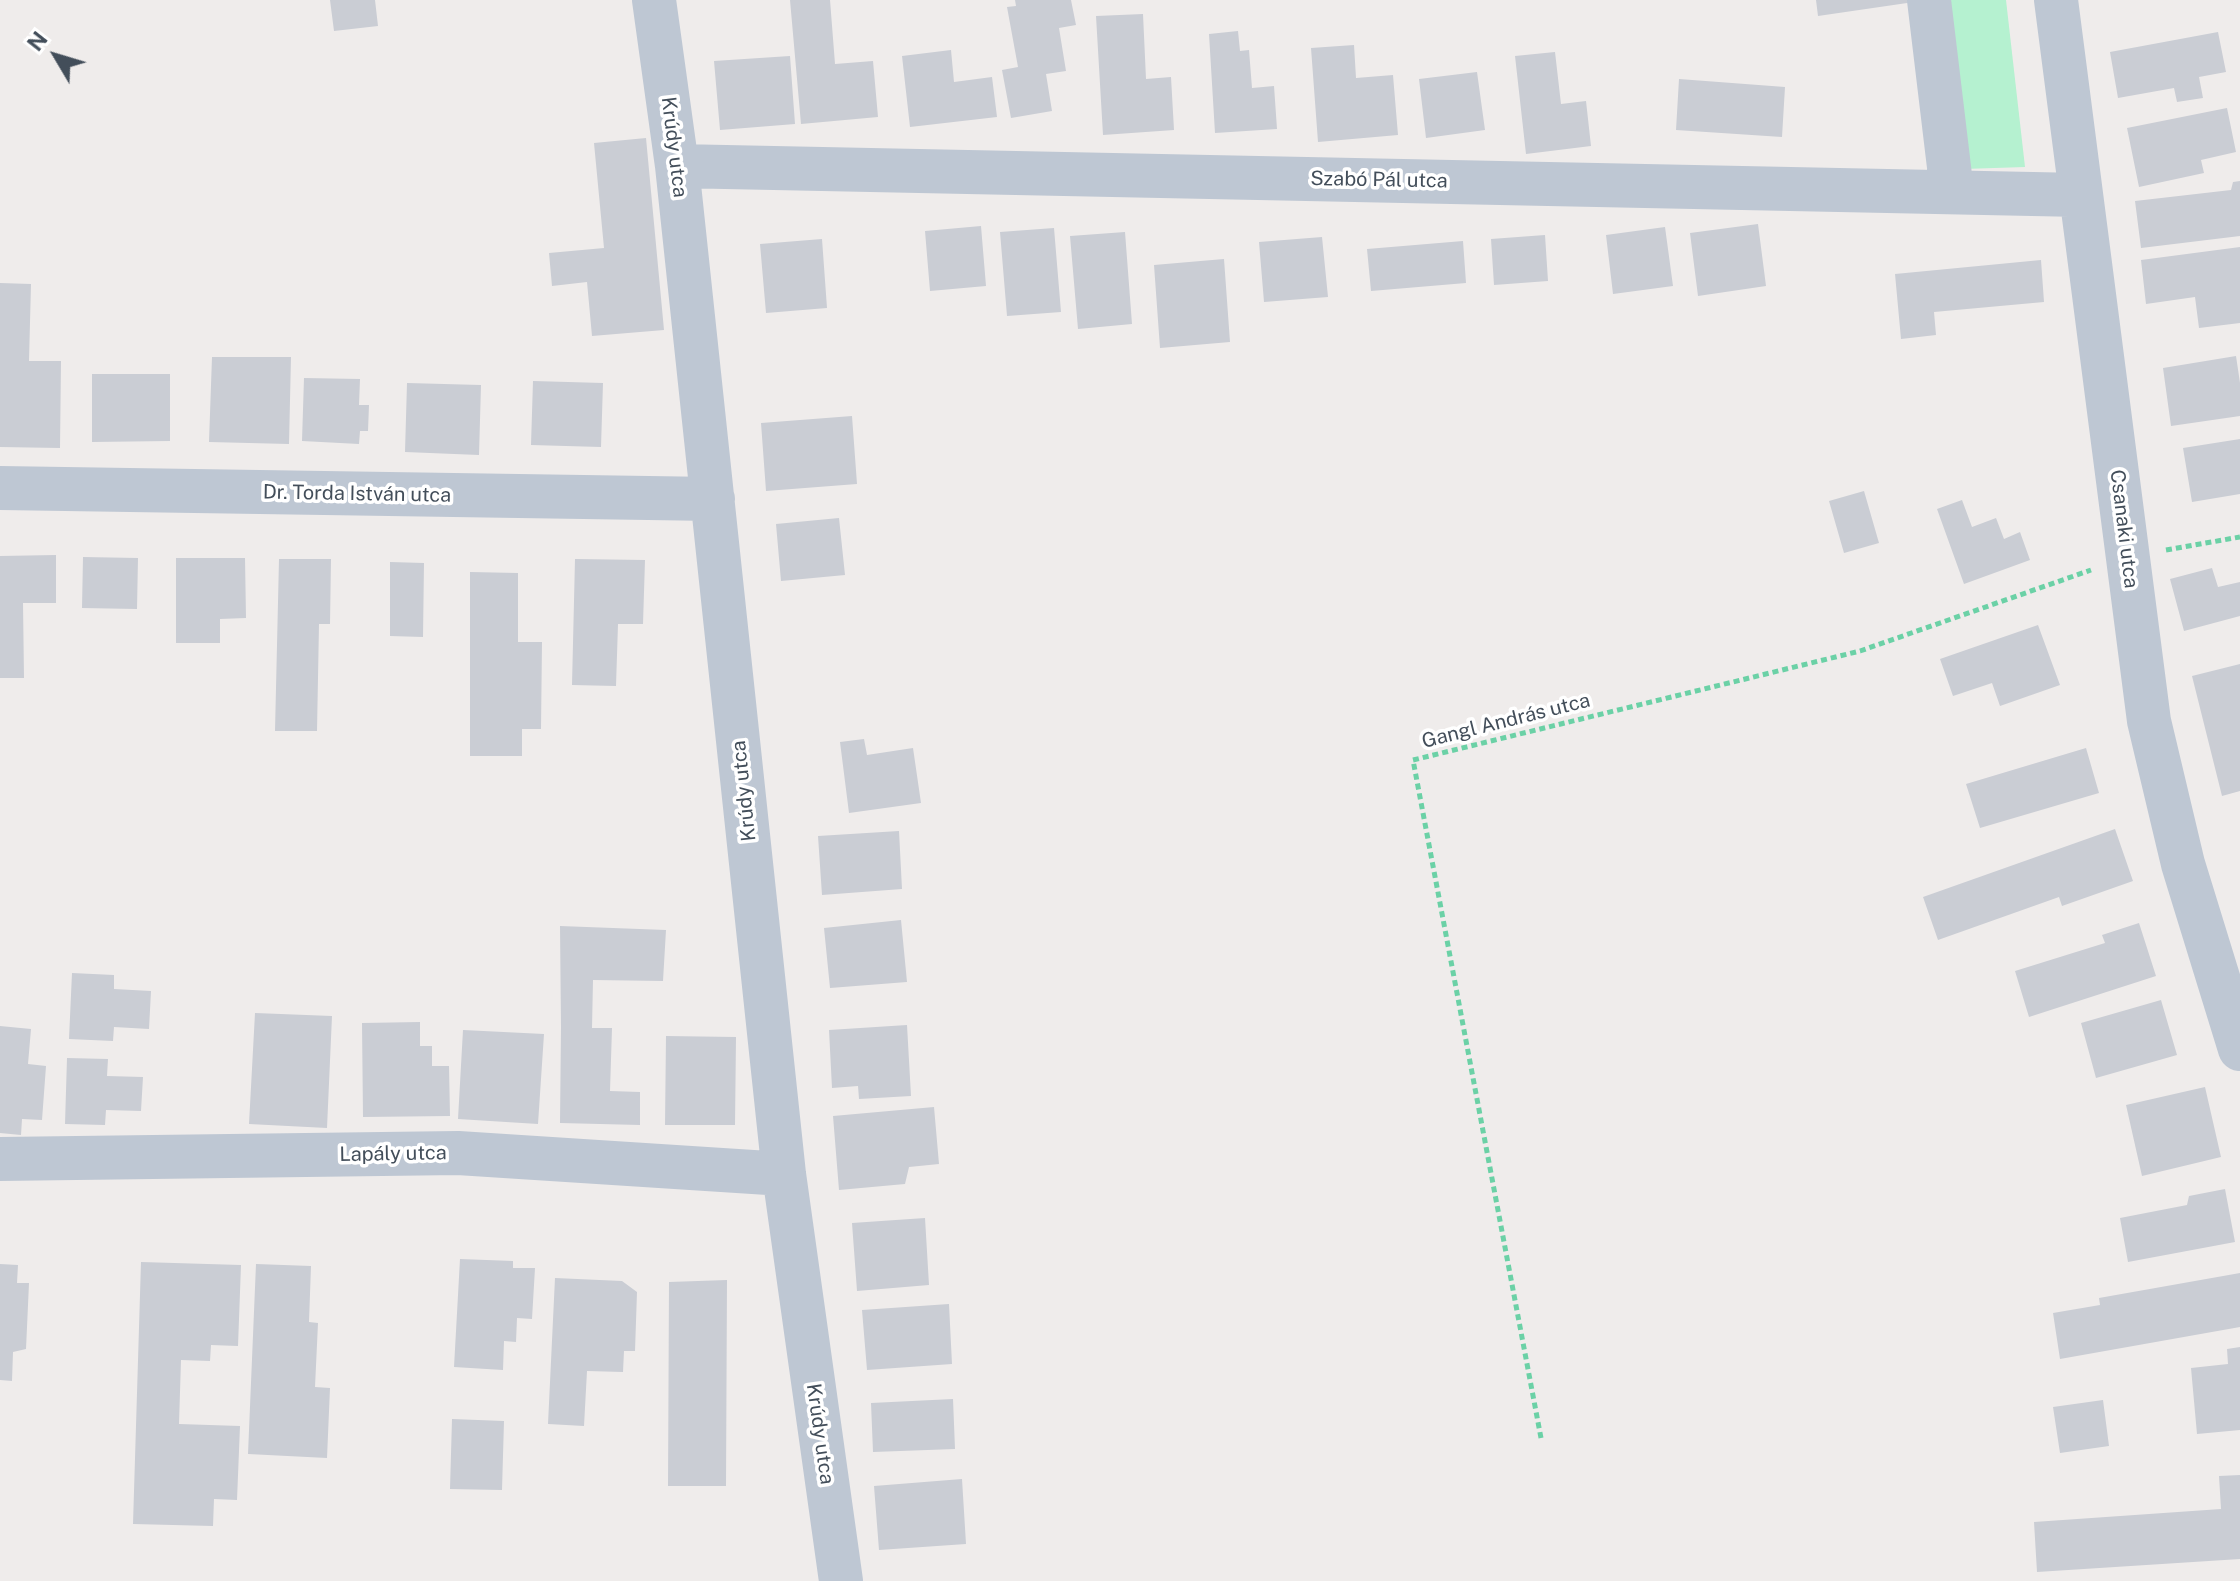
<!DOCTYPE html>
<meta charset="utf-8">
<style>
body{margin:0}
#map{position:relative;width:2240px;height:1581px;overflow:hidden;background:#efeceb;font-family:"Public Sans",sans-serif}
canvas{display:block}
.north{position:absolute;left:16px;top:16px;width:80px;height:80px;-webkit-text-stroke:6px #fff;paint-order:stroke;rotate:308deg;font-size:22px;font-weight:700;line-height:32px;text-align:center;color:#434e5a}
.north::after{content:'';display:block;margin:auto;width:28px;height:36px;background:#434e5a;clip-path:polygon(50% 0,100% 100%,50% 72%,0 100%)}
</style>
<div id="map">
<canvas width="2240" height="1581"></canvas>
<div class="north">N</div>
</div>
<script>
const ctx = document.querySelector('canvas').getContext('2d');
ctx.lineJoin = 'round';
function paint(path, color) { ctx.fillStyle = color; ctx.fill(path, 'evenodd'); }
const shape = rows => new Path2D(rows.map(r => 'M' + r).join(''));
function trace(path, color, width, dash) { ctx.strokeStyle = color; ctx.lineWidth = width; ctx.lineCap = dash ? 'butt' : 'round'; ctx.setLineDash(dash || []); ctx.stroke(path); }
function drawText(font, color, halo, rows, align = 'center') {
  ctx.font = font + ' "Public Sans",sans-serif'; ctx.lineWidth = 7; ctx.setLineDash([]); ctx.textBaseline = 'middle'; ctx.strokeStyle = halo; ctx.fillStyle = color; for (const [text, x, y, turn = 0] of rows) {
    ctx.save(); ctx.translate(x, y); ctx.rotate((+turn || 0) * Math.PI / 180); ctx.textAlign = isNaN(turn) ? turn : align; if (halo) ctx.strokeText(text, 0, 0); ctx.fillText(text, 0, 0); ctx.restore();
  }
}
paint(shape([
 [1944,0,2006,0,2025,167,1964,169]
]), '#b5f1d0');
paint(shape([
 [330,0,375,0,378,26,334,31],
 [790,0,830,0,835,64,873,61,878,117,801,124],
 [1015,0,1071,0,1076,25,1059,28,1066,71,1046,74,1052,111,1011,118,1002,70,1018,67,1007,7,1016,6],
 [1816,0,1914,0,1914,2,1818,16],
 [1143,14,1146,79,1171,77,1174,130,1103,135,1096,16],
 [1238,31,1240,51,1249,50,1252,88,1274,86,1277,129,1215,133,1209,34],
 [2218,32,2226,72,2199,77,2203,98,2177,102,2174,88,2118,98,2110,52],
 [1354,45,1356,78,1393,75,1398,135,1318,142,1311,48],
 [951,50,954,82,992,77,997,117,910,127,902,56],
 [1555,52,1561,104,1586,101,1591,146,1526,154,1515,56],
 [790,56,795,124,720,130,714,61],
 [1477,72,1485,130,1426,138,1419,79],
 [1679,79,1785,87,1782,137,1676,130],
 [2227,108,2236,152,2201,160,2204,173,2139,187,2127,128],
 [646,138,664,330,592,336,587,282,552,286,549,253,604,248,594,143],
 [2240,181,2240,236,2141,248,2135,201,2231,190,2233,182],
 [1758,224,1766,286,1698,296,1690,233],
 [981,226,986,286,930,291,925,231],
 [1665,227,1673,286,1613,294,1606,235],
 [1054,228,1061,312,1007,316,1000,232],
 [1125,232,1132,324,1078,329,1070,236],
 [1545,235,1548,281,1494,285,1491,239],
 [1322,237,1328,297,1264,302,1259,242],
 [822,239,827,308,766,313,760,244],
 [1463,241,1466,283,1371,291,1367,249],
 [2240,247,2240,323,2199,328,2195,297,2146,304,2141,260],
 [1224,259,1230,342,1160,348,1154,265],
 [2041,260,2044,302,1934,312,1936,335,1901,339,1895,274],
 [0,283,31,284,29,361,61,361,60,448,0,447],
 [2236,356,2240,383,2240,416,2171,426,2163,368],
 [212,357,291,357,289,444,209,442],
 [92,374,170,374,170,441,92,442],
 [304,378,360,379,359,405,369,405,368,431,360,431,359,444,302,441],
 [533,381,603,383,601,447,531,445],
 [407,383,481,385,479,455,405,452],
 [852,416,857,484,766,491,761,423],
 [2240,439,2240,494,2192,502,2183,448],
 [1864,491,1879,543,1844,553,1829,501],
 [1962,500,1972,527,1996,518,2004,539,2020,532,2030,560,1964,584,1937,509],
 [839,518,845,575,781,581,776,524],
 [56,555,56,603,23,603,24,678,0,678,0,556],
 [83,557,138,558,137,609,82,608],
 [176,558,245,558,246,618,220,619,220,643,176,643],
 [279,559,331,559,330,624,319,624,317,731,275,731],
 [575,559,645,560,643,624,618,624,616,686,572,685],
 [390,562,424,563,423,637,390,636],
 [2212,568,2218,587,2240,582,2240,616,2184,631,2170,579],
 [470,572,518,573,518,642,542,642,541,729,522,729,522,756,470,756],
 [2038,625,2060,685,2000,706,1992,683,1953,696,1940,659],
 [2240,664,2240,791,2222,796,2192,676],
 [864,739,867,755,913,748,921,803,849,813,840,742],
 [2086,748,2099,793,1980,828,1966,784],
 [2115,829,2133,881,2062,906,2059,897,1938,940,1923,897],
 [899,831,902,889,822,895,818,836],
 [901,920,907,982,830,988,824,928],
 [2139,923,2156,976,2029,1017,2015,971,2105,943,2102,935],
 [560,926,666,930,663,981,593,980,592,1028,612,1028,610,1091,640,1092,640,1125,560,1123,561,1027],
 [72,973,114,975,114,989,151,991,149,1029,114,1027,113,1041,69,1039],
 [2161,1000,2177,1055,2096,1078,2081,1023],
 [255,1013,332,1016,327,1128,249,1124],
 [420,1022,420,1046,432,1046,432,1066,449,1066,450,1116,363,1117,362,1023],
 [907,1025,911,1096,859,1099,858,1086,832,1088,829,1030],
 [0,1026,31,1029,28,1064,46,1066,42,1120,22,1119,21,1135,0,1133],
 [463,1030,544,1034,538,1124,458,1119],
 [666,1036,736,1037,735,1125,665,1125],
 [67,1058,108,1059,107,1076,143,1077,141,1111,106,1110,105,1125,65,1124],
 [2205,1087,2221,1157,2142,1176,2126,1105],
 [934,1107,939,1164,909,1167,905,1184,839,1190,833,1116],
 [2225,1189,2235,1242,2128,1262,2120,1218,2187,1205,2189,1196],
 [925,1218,929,1285,857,1291,852,1223],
 [460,1259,513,1261,513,1268,535,1268,532,1319,517,1318,516,1342,504,1341,503,1370,454,1367],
 [141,1262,241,1265,238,1346,211,1345,210,1361,181,1360,179,1424,240,1426,237,1500,214,1499,213,1526,133,1524],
 [0,1264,18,1265,17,1283,29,1283,26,1349,13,1352,12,1381,0,1380],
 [256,1264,311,1266,309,1322,318,1323,315,1387,330,1388,327,1458,248,1454],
 [2240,1273,2240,1327,2060,1359,2053,1313,2100,1305,2099,1298],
 [555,1278,622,1281,637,1292,635,1351,624,1351,623,1372,587,1371,584,1426,548,1424],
 [727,1280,726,1486,668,1486,669,1282],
 [949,1304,952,1364,867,1370,862,1310],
 [2240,1347,2240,1430,2197,1434,2191,1368,2228,1364,2227,1349],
 [953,1399,955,1449,873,1452,871,1403],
 [2103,1400,2109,1446,2060,1453,2053,1407],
 [452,1419,504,1421,502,1490,450,1489],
 [2240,1475,2240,1559,2037,1572,2034,1522,2221,1509,2219,1476],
 [962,1479,966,1544,879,1550,874,1486]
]), '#cacdd4');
trace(shape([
 [2166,550,2240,537],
 [1541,1438,1413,760,1860,651,2091,570]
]), '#6bd1a6', 5, [6, 4]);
trace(shape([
 [654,0,677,166,784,1174,841,1581],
 [1929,0,1952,192],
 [2056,0,2149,721,2183,864,2240,1049],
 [677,166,2081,195],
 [0,488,713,499],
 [0,1159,458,1153,784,1174]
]), '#bec7d3', 44);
drawText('20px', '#434e5a', '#fff', [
 ["Krúdy utca",674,147,83],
 ["Szabó Pál utca",1379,180,1],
 ["Dr. Torda István utca",357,494,1],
 ["Csanaki utca",2124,529,83],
 ["Gangl András utca",1506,721,-14],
 ["Krúdy utca",744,791,-96],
 ["Lapály utca",393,1154,-1],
 ["Krúdy utca",820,1434,82]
]);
</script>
